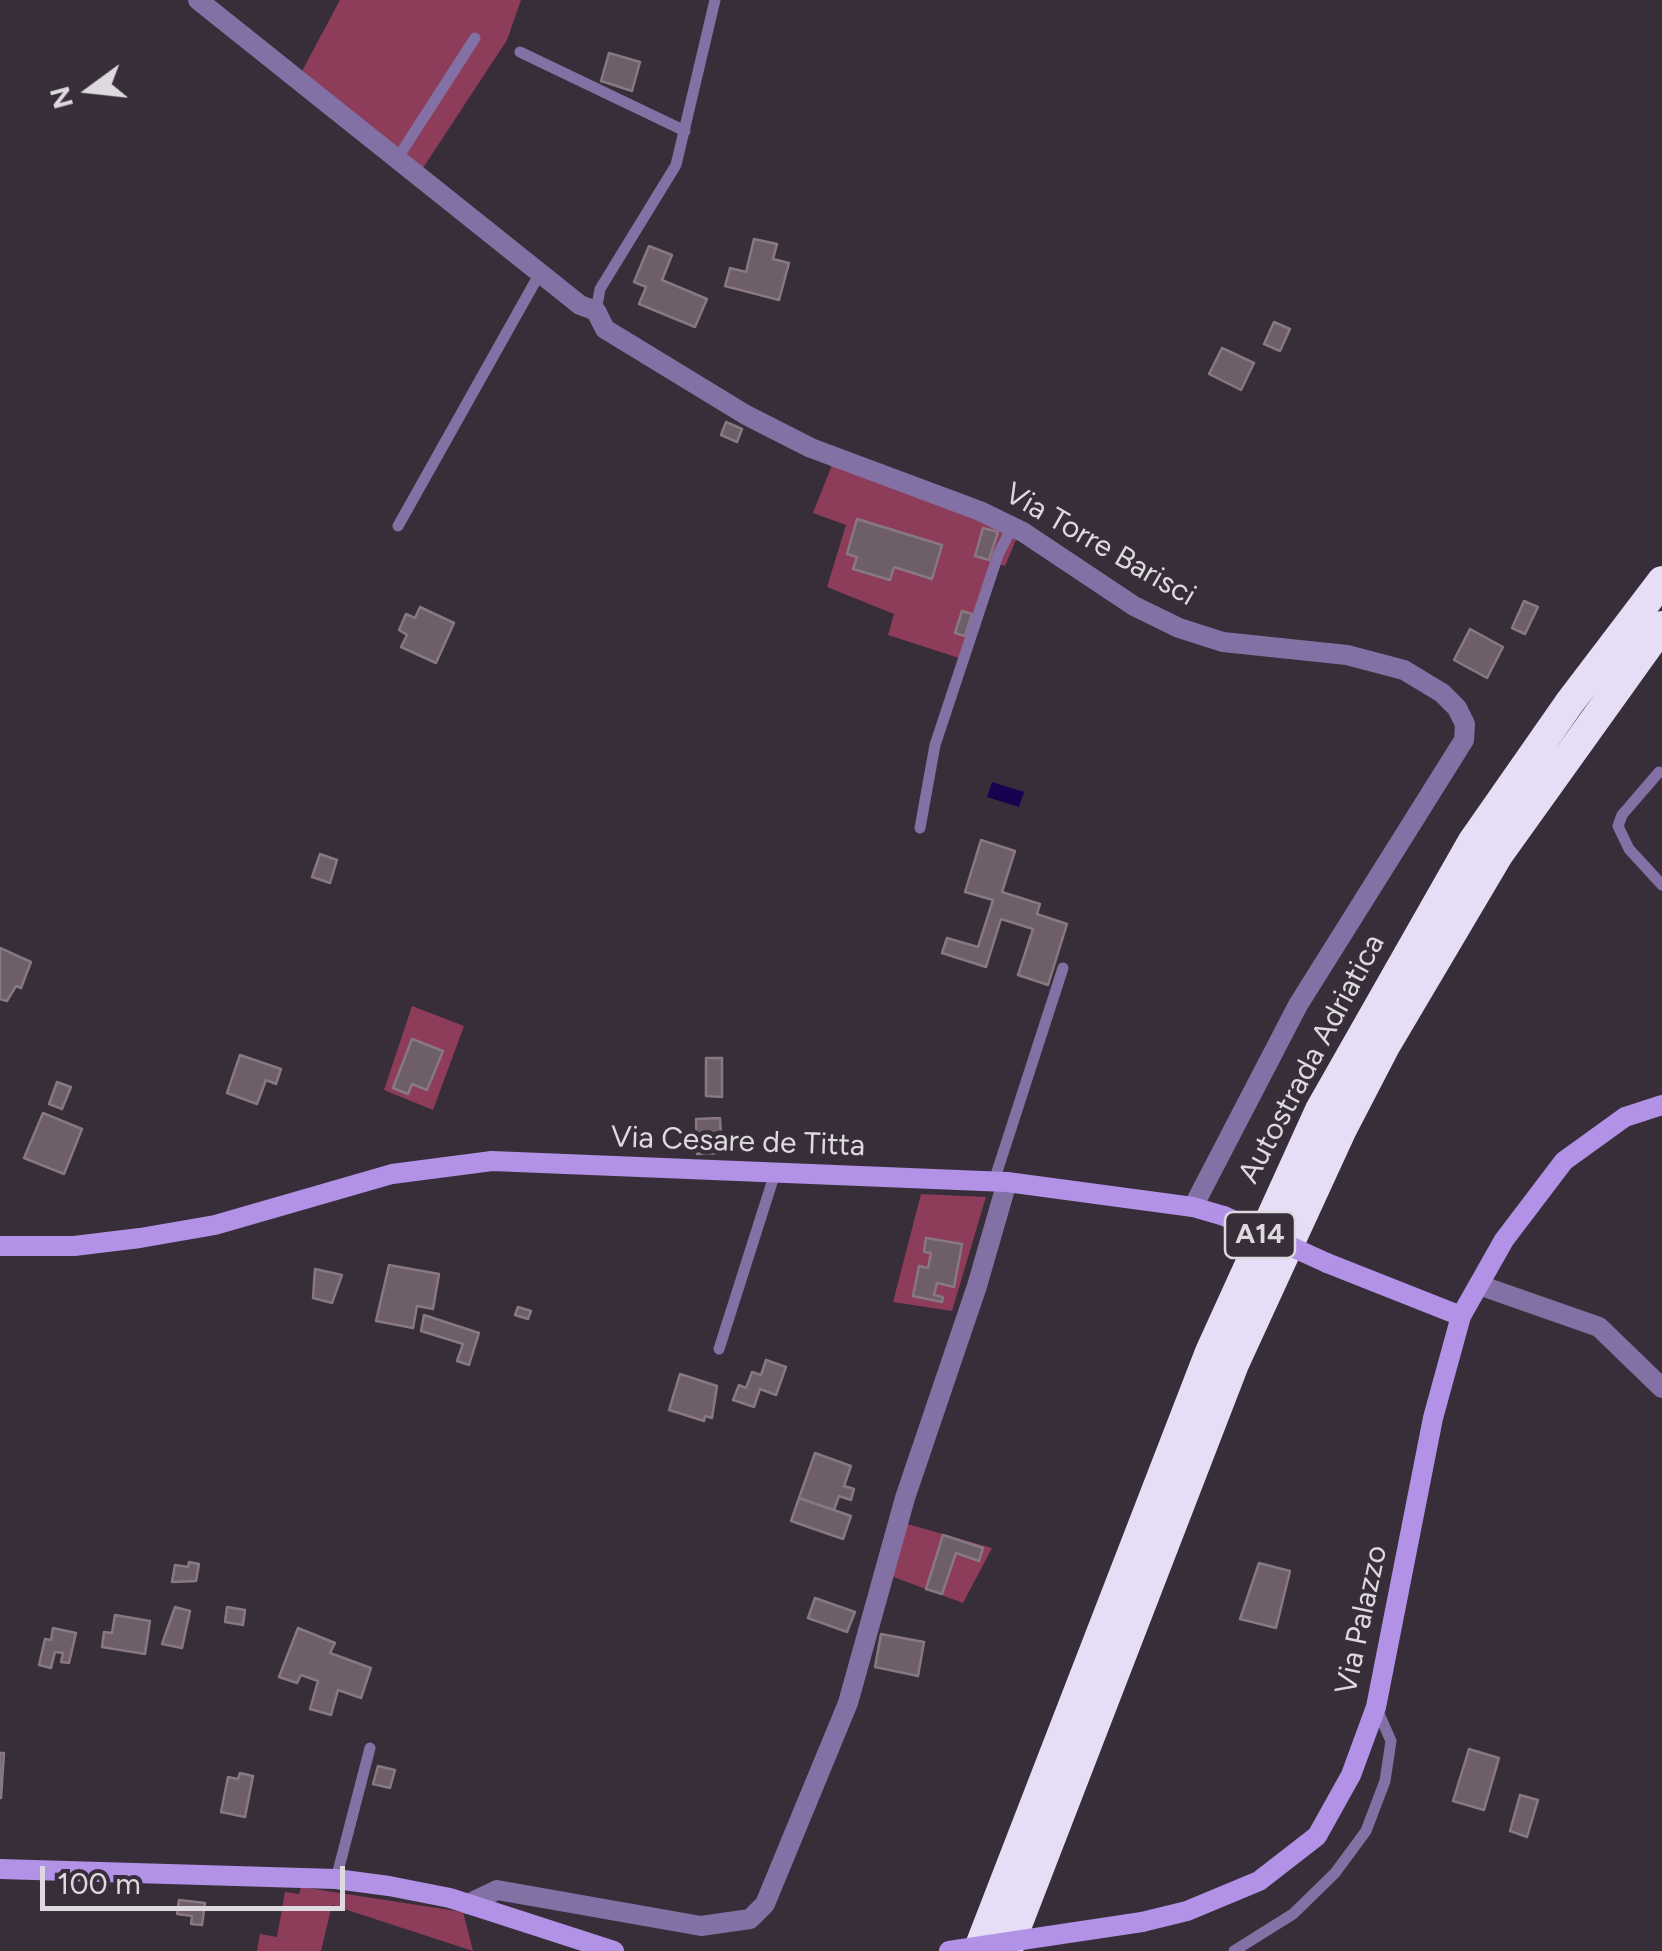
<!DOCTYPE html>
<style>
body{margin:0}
#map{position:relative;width:1662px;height:1951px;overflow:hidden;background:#372e39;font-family:Figtree,sans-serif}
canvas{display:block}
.north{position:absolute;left:40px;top:40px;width:100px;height:100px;-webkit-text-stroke:8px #372e39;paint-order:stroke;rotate:255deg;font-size:28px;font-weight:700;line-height:40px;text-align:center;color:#ded8df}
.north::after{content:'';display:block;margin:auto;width:35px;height:45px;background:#ded8df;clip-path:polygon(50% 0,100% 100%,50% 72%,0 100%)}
.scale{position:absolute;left:40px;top:1866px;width:305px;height:45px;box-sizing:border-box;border:5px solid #ded8df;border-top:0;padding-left:12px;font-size:30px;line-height:35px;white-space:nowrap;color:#ded8df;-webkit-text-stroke:8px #372e39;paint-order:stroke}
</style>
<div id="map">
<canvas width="1662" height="1951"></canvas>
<div class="north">N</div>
<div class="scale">100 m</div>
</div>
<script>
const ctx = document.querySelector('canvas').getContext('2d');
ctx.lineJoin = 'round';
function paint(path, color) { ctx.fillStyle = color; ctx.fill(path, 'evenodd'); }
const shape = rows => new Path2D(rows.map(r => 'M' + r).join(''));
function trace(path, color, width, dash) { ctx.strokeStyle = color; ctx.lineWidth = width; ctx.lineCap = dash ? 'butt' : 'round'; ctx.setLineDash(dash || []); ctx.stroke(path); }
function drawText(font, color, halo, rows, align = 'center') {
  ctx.font = font + ' Figtree,sans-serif'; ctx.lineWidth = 9; ctx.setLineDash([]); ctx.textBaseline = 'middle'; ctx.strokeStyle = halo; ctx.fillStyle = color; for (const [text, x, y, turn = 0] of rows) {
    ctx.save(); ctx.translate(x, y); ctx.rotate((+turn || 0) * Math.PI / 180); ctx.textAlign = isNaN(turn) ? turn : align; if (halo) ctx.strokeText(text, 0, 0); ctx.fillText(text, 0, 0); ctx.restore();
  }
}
paint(shape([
 [340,0,521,0,507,40,421,171,302,71],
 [832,465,1018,535,1005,566,992,562,959,658,888,635,894,614,827,587,846,525,813,513],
 [412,1006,464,1026,433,1110,384,1090],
 [921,1194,986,1197,952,1311,893,1302],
 [904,1523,992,1548,963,1603,891,1576],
 [301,1887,463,1912,473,1951,332,1905,321,1951,257,1951,260,1934,277,1937,285,1892,299,1894]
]), '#8d3d5a');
paint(shape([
 [992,782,1024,792,1019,807,987,797]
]), '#16024f');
const building = shape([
 [609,53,640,62,632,91,601,81,609,53],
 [754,239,777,244,773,259,789,263,779,300,725,286,730,268,746,272,754,239],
 [649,246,672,255,662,280,707,299,695,327,639,304,646,287,634,282,649,246],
 [1274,322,1290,329,1280,351,1264,344,1274,322],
 [1222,348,1254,363,1241,390,1209,374,1222,348],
 [726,422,742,429,737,442,721,435,726,422],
 [857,519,942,545,932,579,894,567,890,580,853,569,857,557,847,554,857,519],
 [983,528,998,532,989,560,975,556,983,528],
 [1524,601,1538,607,1525,634,1512,628,1524,601],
 [420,607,454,623,436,663,401,647,407,635,399,630,406,614,415,618,420,607],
 [962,611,972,614,965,636,955,633,962,611],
 [1470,629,1503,647,1487,678,1454,660,1470,629],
 [981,840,1015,851,1002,892,1040,904,1037,914,1067,924,1048,985,1018,975,1033,929,1001,919,986,967,942,953,947,938,978,947,993,900,965,892,981,840],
 [320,854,337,860,330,883,312,877,320,854],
 [0,948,31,962,21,988,16,986,7,1001,0,999,0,948],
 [412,1039,443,1051,427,1090,412,1084,408,1094,393,1088,412,1039],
 [240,1055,281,1069,276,1084,266,1080,257,1104,227,1093,240,1055],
 [706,1058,722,1058,722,1097,706,1096,706,1058],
 [57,1082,71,1087,62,1109,49,1104,57,1082],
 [43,1113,82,1129,64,1174,24,1158,43,1113],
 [720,1118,722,1153,697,1154,696,1119,720,1118],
 [926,1238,962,1244,954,1287,937,1283,934,1295,943,1297,942,1302,913,1296,919,1266,928,1268,931,1253,924,1252,926,1238],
 [389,1265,439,1274,433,1309,417,1306,413,1328,376,1321,389,1265],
 [315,1269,342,1275,332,1303,313,1298,315,1269],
 [518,1307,531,1311,528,1319,515,1315,518,1307],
 [424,1315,479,1333,469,1365,457,1361,463,1344,421,1331,424,1315],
 [766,1360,786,1367,776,1395,760,1389,754,1407,733,1400,739,1385,746,1388,752,1372,761,1375,766,1360],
 [680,1374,717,1386,712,1418,705,1416,704,1421,669,1410,680,1374],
 [815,1453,851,1466,844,1486,854,1489,851,1500,839,1496,834,1510,799,1498,815,1453],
 [799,1498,851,1516,843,1539,791,1521,799,1498],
 [943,1535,983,1548,979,1561,956,1553,942,1594,926,1589,943,1535],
 [189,1562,199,1564,196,1581,172,1582,175,1565,188,1567,189,1562],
 [1259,1563,1290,1571,1276,1628,1240,1619,1259,1563],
 [815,1598,855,1612,847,1632,808,1618,815,1598],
 [175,1607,190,1611,182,1648,162,1644,175,1607],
 [227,1607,245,1610,243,1625,225,1622,227,1607],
 [115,1615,150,1621,145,1654,102,1647,104,1632,112,1633,115,1615],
 [53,1628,76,1633,69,1663,61,1662,63,1653,55,1652,51,1668,39,1665,45,1639,51,1640,53,1628],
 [298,1628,335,1643,330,1653,371,1668,361,1698,338,1690,331,1715,310,1709,318,1681,301,1675,297,1683,279,1677,298,1628],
 [881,1634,924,1642,918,1676,875,1667,881,1634],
 [1469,1749,1499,1758,1484,1810,1453,1801,1469,1749],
 [0,1753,4,1753,1,1798,0,1798,0,1753],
 [378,1766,395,1770,390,1788,373,1784,378,1766],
 [240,1773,253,1776,245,1817,221,1812,228,1777,238,1779,240,1773],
 [1520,1795,1538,1800,1527,1837,1510,1831,1520,1795],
 [179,1900,205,1903,202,1925,191,1924,192,1916,177,1914,179,1900]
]);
paint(building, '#6d5e67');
trace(building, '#877881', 2.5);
trace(shape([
 [520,52,685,131],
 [397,159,475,38],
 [596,311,600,289,676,165,715,0],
 [398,526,540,273],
 [1659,772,1622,815,1618,826,1629,849,1662,885],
 [920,828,935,745,998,555,1012,527],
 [994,1181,1063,968],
 [719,1349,775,1173],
 [336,1879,370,1748],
 [1234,1951,1293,1914,1335,1873,1366,1831,1385,1781,1391,1741,1376,1707]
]), '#8370a5', 11);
trace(shape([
 [198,0,580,305,596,311,605,329,746,415,811,448,980,511,1023,532,1134,606,1179,628,1223,642,1347,655,1404,670,1442,693,1457,708,1465,724,1464,740,1298,1005,1193,1207],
 [1479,1285,1599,1327,1662,1388],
 [468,1904,497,1890,701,1926,750,1919,765,1904,848,1703,905,1498,977,1286,1007,1182]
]), '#8370a5', 20);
trace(shape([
 [0,1246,74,1246,140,1238,215,1225,392,1174,492,1161,1007,1182,1193,1207,1224,1216],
 [1327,1263,1461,1316],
 [0,1869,336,1879,389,1886,450,1898,614,1951],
 [1142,1922,1187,1911,1259,1881,1317,1836,1351,1775,1376,1707,1433,1418,1461,1316,1504,1240,1564,1161,1625,1117,1662,1105]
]), '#b292e7', 20);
trace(shape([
 [978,1951,1210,1352,1320,1110,1473,841,1570,702,1662,581],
 [1007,1951,1234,1364,1342,1129,1385,1046,1498,855,1662,626]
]), '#e6ddf7', 30);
trace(shape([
 [1224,1216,1327,1263],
 [949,1951,1142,1922]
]), '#b292e7', 20);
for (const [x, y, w] of [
 [1260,1235,70]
]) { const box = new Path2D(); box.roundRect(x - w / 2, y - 23, w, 46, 8); ctx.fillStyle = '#372e39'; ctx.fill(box); trace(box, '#ded8df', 2.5); }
drawText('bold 28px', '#ded8df', null, [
 ["A14",1260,1235]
]);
drawText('30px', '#ded8df', '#372e39', [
 ["Via Torre Barisci",1100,545,30],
 ["Autostrada Adriatica",1312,1059,-62],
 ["Via Cesare de Titta",738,1142,2],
 ["Via Palazzo",1362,1620,-78]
]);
</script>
